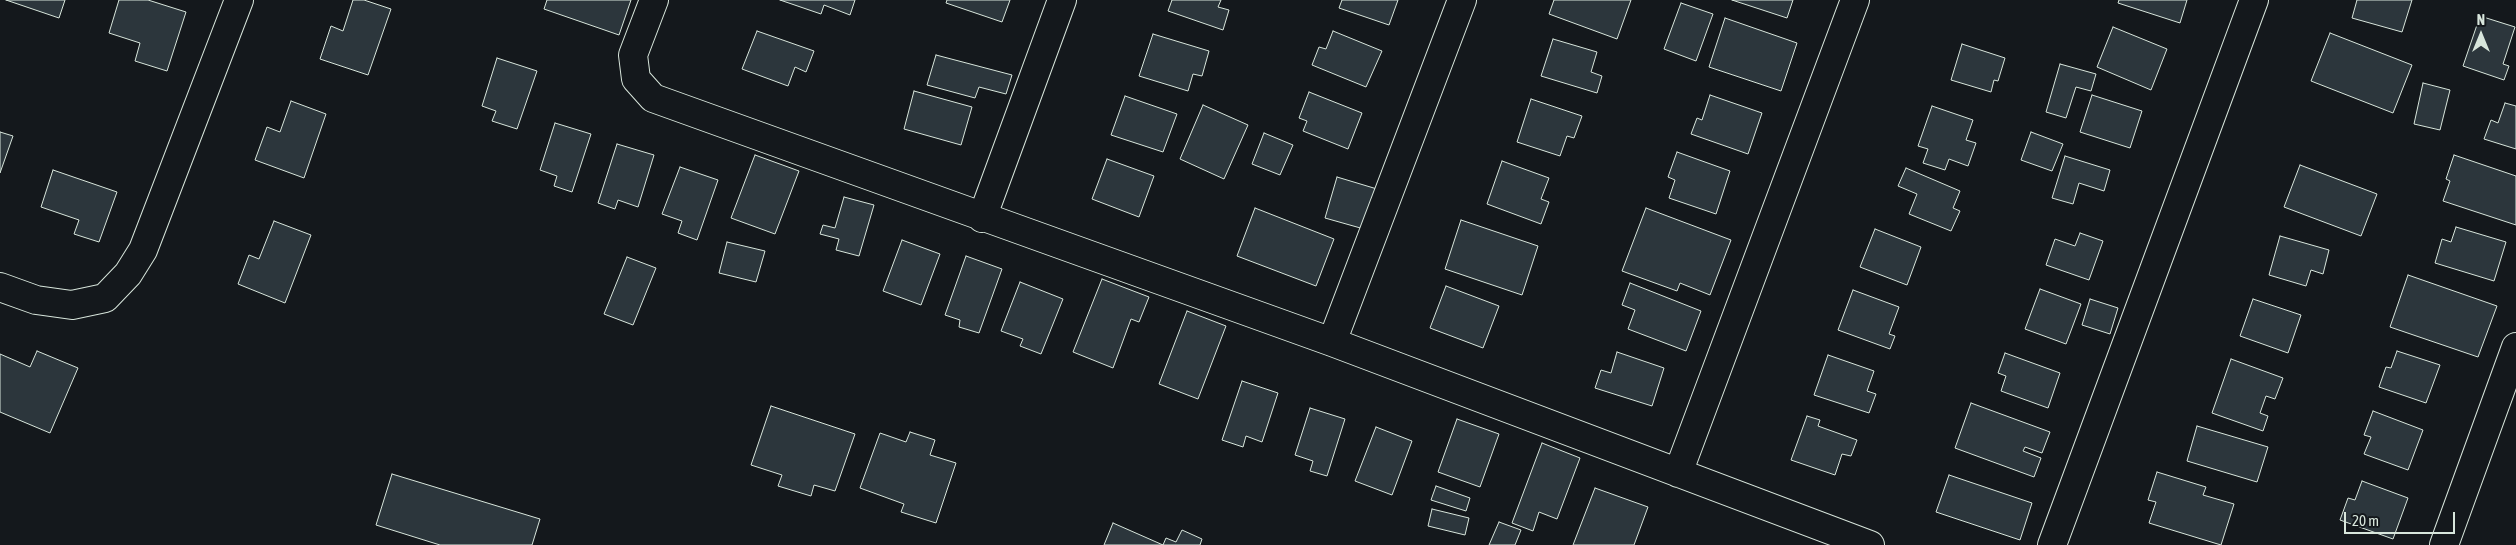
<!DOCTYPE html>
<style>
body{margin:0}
#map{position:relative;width:2516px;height:545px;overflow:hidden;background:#14181c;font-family:"Asap Condensed",sans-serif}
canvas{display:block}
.north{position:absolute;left:2456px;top:10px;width:50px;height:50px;-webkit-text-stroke:4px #14181c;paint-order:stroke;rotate:0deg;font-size:14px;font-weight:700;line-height:20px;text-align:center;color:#d8e6dc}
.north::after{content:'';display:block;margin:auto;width:18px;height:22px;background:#d8e6dc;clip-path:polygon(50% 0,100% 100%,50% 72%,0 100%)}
.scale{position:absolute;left:2344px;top:512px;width:111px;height:22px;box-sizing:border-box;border:2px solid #d8e6dc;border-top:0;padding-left:6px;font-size:15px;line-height:18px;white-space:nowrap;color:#d8e6dc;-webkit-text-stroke:4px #14181c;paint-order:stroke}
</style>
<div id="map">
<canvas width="2516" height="545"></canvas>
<div class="north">N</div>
<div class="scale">20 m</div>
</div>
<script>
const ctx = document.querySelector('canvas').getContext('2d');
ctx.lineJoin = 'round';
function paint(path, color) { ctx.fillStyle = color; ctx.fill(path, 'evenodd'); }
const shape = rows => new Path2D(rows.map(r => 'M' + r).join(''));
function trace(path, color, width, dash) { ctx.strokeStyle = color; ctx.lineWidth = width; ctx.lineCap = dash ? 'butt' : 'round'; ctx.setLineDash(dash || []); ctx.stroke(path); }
const building = shape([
 [6,0,65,0,59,18,6,0],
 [119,0,148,0,186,12,167,71,135,61,140,43,109,33,119,0],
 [353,0,364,0,391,9,368,75,320,59,331,26,343,31,353,0],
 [547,0,631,0,619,35,544,9,547,0],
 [780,0,855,0,850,15,824,5,821,14,780,0],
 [947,0,1010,0,1002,22,946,3,947,0],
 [1172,0,1221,0,1218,7,1229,10,1223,30,1168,11,1172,0],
 [1342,0,1398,0,1389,25,1339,8,1342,0],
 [1554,0,1631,0,1617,39,1549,14,1554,0],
 [1732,0,1793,0,1787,18,1732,0],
 [2119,0,2187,0,2180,23,2118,3,2119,0],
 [2357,0,2412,0,2402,32,2352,18,2357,0],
 [1681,3,1713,14,1696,61,1664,49,1681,3],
 [2480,16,2515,27,2503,64,2509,66,2504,80,2463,66,2480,16],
 [1725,18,1797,43,1781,91,1709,67,1725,18],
 [2113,27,2167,49,2151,90,2097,67,2113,27],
 [757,31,814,51,806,72,795,67,788,86,742,69,757,31],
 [1333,31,1382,51,1366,87,1312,65,1319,47,1326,49,1333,31],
 [2330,33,2412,65,2393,113,2311,81,2330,33],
 [1153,34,1209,51,1202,76,1193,74,1188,91,1139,76,1153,34],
 [1553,39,1597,52,1591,72,1602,76,1597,93,1541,76,1553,39],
 [1962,44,2005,58,1998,81,1994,80,1991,92,1951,80,1962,44],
 [936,55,1012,75,1006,94,979,87,975,98,927,85,936,55],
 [497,58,537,71,517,129,492,121,496,111,482,106,497,58],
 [2060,64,2096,74,2091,91,2076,87,2066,118,2046,112,2060,64],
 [2423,83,2450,90,2440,130,2414,124,2423,83],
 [914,91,972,107,961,145,904,129,914,91],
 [1309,92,1362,113,1348,149,1303,131,1307,121,1299,118,1309,92],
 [1710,95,1762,113,1748,154,1691,134,1697,118,1702,120,1710,95],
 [2092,95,2142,111,2130,148,2080,132,2092,95],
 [1125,96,1177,114,1163,152,1111,135,1125,96],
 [1531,99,1582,116,1574,138,1567,136,1560,156,1517,142,1531,99],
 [291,101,326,114,304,178,255,160,267,127,280,132,291,101],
 [2505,103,2516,106,2516,149,2484,139,2491,120,2498,123,2505,103],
 [1203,105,1248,125,1224,179,1180,159,1203,105],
 [1932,106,1973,120,1966,140,1976,143,1968,166,1949,159,1945,170,1923,163,1928,149,1918,146,1932,106],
 [555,123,591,134,572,192,554,186,557,176,540,170,555,123],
 [0,132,13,136,0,173,0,132],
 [2031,132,2063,144,2052,171,2021,160,2031,132],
 [1264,133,1293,145,1280,175,1252,164,1264,133],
 [617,144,654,155,638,207,618,200,615,209,598,203,617,144],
 [1677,152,1730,171,1716,214,1669,198,1675,180,1668,177,1677,152],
 [755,155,799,171,775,234,731,218,755,155],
 [2454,155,2516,176,2516,225,2443,201,2450,181,2446,179,2454,155],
 [2065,156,2110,170,2104,191,2079,183,2073,204,2052,198,2065,156],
 [1107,159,1154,176,1139,217,1092,199,1107,159],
 [1502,161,1549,178,1541,199,1549,202,1541,224,1487,204,1502,161],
 [2300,165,2377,194,2361,236,2284,207,2300,165],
 [680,167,718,180,697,240,678,233,682,221,662,214,680,167],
 [1906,168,1960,191,1953,208,1960,211,1951,231,1909,214,1917,194,1898,186,1906,168],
 [53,170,117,192,99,242,74,234,79,220,41,207,53,170],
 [1337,177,1377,189,1364,229,1325,218,1337,177],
 [844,197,874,205,859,256,836,250,839,239,820,234,823,225,835,228,844,197],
 [1255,208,1334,239,1316,286,1237,256,1255,208],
 [1646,208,1731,240,1710,295,1680,283,1677,291,1622,271,1646,208],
 [1461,220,1538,246,1522,295,1445,269,1461,220],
 [274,221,311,235,285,303,238,284,249,255,259,259,274,221],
 [2456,227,2506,242,2494,281,2435,263,2442,239,2451,242,2456,227],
 [1875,229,1921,247,1907,285,1860,267,1875,229],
 [2080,233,2103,241,2089,280,2046,265,2055,239,2075,246,2080,233],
 [2280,236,2329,250,2323,274,2311,270,2306,286,2269,275,2280,236],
 [902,240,940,254,921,305,883,291,902,240],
 [727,242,765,251,756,282,719,273,727,242],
 [966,256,1002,269,979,333,959,327,960,320,945,315,966,256],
 [627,257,656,268,633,325,604,314,627,257],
 [2408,275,2497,306,2478,357,2390,327,2408,275],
 [1102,279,1149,297,1139,322,1131,319,1113,368,1073,352,1102,279],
 [1020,282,1063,299,1041,354,1020,346,1023,339,1001,331,1020,282],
 [1630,283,1701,311,1686,351,1628,329,1635,310,1622,305,1630,283],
 [1446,286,1499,306,1483,348,1430,328,1446,286],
 [2040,289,2081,304,2066,344,2025,329,2040,289],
 [1853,290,1899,307,1889,334,1895,336,1890,349,1838,330,1853,290],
 [2090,299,2118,308,2110,334,2082,325,2090,299],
 [2253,299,2301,315,2288,353,2240,336,2253,299],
 [1187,311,1226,326,1198,399,1159,384,1187,311],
 [37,351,78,368,50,433,0,412,0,354,30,367,37,351],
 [2397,351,2440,365,2426,403,2379,387,2386,367,2391,368,2397,351],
 [1617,352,1664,368,1652,406,1595,388,1601,370,1611,373,1617,352],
 [2005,353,2060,373,2048,408,2001,391,2006,376,1998,373,2005,353],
 [1828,355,1874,371,1867,391,1876,394,1869,413,1814,395,1828,355],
 [2231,359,2283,378,2275,399,2266,396,2260,413,2268,416,2263,431,2212,413,2231,359],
 [1242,381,1278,393,1262,442,1246,436,1243,447,1222,440,1242,381],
 [1971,403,2050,432,2042,453,2025,447,2023,451,2041,458,2034,477,1955,448,1971,403],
 [771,406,855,434,835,491,814,485,811,496,778,486,782,475,751,465,771,406],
 [1310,408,1345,419,1327,476,1310,471,1313,461,1295,455,1310,408],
 [2373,411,2423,430,2408,470,2364,454,2371,437,2364,435,2373,411],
 [1807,416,1820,420,1818,426,1857,440,1851,456,1842,454,1835,475,1791,460,1807,416],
 [1457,419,1499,434,1480,487,1438,472,1457,419],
 [2197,426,2268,447,2257,482,2187,461,2197,426],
 [1376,427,1412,441,1392,495,1355,481,1376,427],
 [910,432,935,440,930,455,956,463,936,523,901,512,904,504,860,488,880,433,906,442,910,432],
 [1542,443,1580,458,1557,519,1539,512,1533,531,1512,523,1542,443],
 [2157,472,2206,487,2203,495,2234,504,2221,545,2149,523,2156,502,2148,500,2157,472],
 [392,474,540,519,532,545,440,545,376,525,392,474],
 [1949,475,2032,503,2020,540,1936,512,1949,475],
 [2362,481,2408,498,2393,539,2340,520,2348,498,2355,500,2362,481],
 [1436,486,1470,498,1466,511,1431,500,1436,486],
 [1595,488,1648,507,1634,545,1573,545,1595,488],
 [1432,509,1469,518,1465,535,1428,526,1432,509],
 [1499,522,1521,530,1515,545,1489,545,1499,522],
 [1113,523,1163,545,1166,538,1176,542,1182,530,1202,539,1200,545,1104,545,1113,523]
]);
paint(building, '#2c363c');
trace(building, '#d8e6dc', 1);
const street = shape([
 [654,0,633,55,636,79,653,98,1332,342,1870,545],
 [982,218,1062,0],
 [0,287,36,300,72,305,105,298,128,274,143,250,239,0],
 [1332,342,1462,0],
 [1678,473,1855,0],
 [2052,545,2254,0],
 [2444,545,2516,347]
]);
trace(street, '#d8e6dc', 30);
trace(street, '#14181c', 28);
</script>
